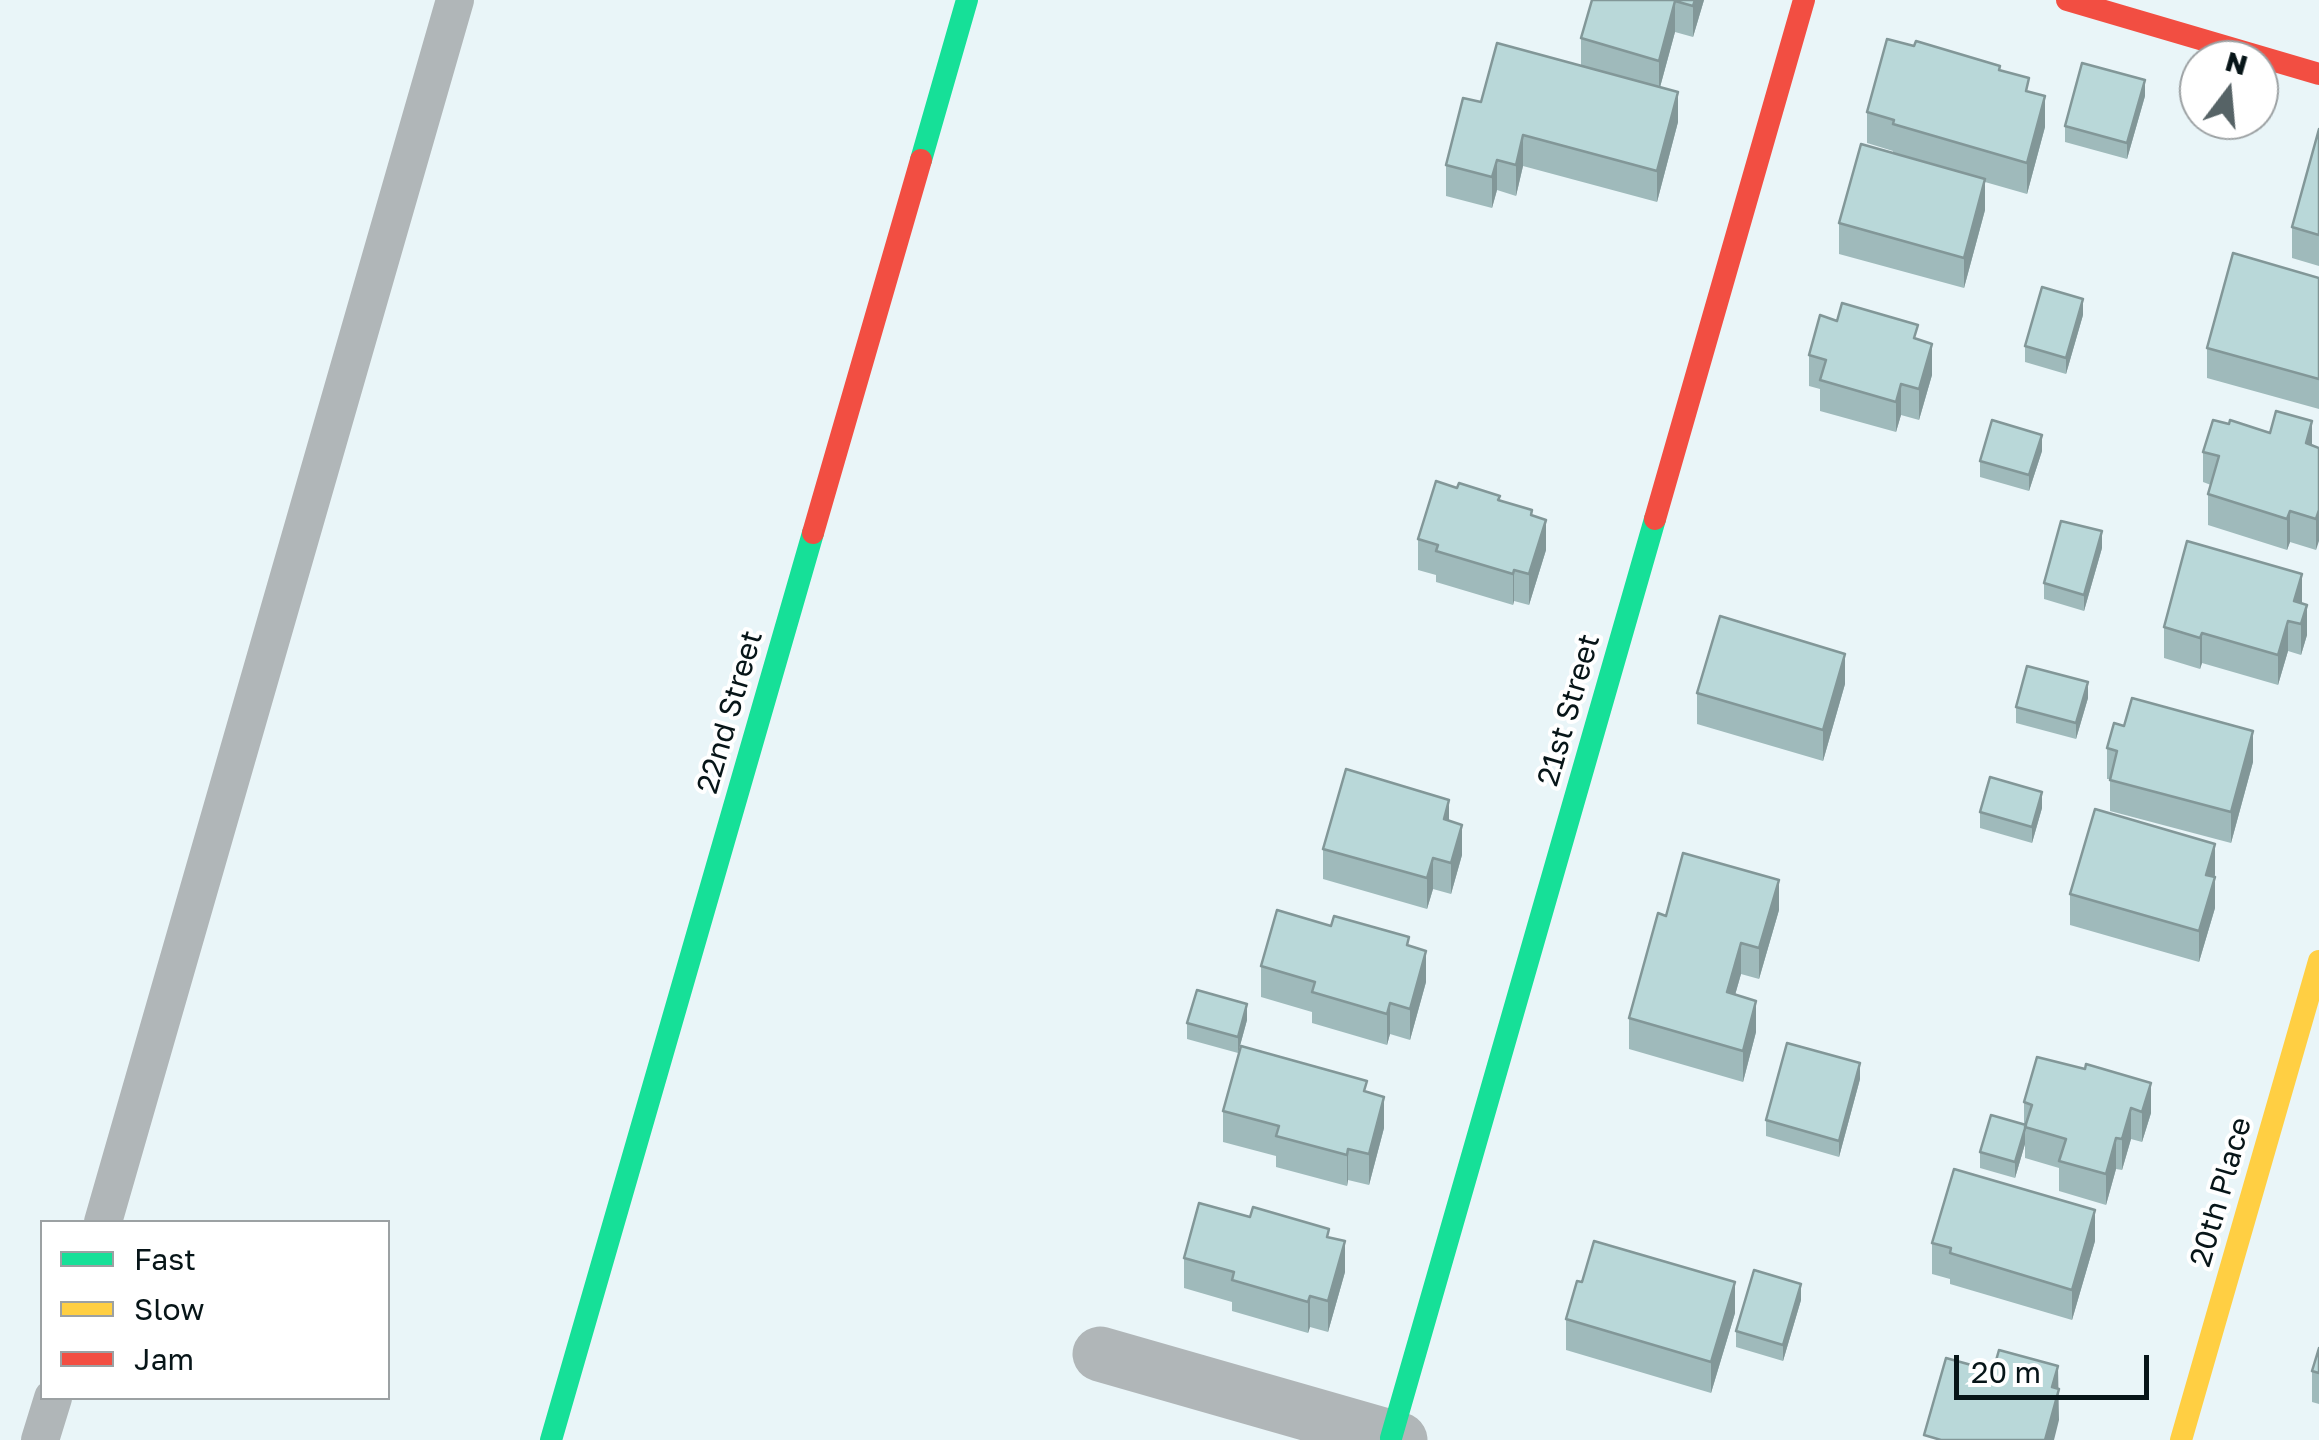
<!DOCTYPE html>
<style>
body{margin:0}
#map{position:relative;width:2319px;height:1440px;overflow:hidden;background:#e9f5f8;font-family:"Golos Text",sans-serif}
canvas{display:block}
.legend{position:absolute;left:40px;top:1220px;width:350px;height:180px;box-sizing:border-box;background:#fff;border:2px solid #9ca1a3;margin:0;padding:12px 18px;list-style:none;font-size:30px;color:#071518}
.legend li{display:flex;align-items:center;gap:20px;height:50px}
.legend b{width:50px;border:2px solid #9ca1a3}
.north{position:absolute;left:2179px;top:40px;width:100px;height:100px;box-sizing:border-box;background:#fff;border:2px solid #9ca1a3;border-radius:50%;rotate:16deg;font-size:28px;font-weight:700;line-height:40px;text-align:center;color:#071518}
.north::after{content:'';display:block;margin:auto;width:35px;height:45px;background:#566366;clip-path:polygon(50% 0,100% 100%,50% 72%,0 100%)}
.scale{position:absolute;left:1954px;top:1355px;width:195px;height:45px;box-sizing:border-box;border:5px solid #071518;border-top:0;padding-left:12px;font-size:30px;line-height:35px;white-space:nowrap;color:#071518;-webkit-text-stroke:8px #fff;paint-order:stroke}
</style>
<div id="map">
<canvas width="2319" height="1440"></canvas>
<ul class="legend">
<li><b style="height:12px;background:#16e098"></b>Fast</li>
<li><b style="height:12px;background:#ffcf43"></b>Slow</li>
<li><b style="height:12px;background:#f24e42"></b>Jam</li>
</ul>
<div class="north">N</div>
<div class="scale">20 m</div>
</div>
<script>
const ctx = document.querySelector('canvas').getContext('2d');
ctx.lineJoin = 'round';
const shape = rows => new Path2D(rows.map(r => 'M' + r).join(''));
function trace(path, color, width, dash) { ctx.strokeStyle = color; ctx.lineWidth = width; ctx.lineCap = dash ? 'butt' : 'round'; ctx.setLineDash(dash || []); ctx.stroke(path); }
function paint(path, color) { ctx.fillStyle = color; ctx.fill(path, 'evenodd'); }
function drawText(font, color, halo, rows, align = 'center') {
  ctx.font = font + ' "Golos Text",sans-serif'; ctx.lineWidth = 8; ctx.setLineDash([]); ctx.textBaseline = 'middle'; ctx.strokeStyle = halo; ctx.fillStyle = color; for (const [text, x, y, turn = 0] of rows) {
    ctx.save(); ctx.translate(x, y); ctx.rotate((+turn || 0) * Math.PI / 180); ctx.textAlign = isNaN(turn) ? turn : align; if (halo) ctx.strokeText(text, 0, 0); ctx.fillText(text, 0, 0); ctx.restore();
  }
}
trace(shape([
 [103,1222,455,0],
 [40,1440,53,1398]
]), '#b0b6b8', 38);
trace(shape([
 [1100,1354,1400,1440]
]), '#b0b6b8', 55);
trace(shape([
 [921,160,967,0],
 [1391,1438,1655,519],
 [551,1440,813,533]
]), '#16e098', 22);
trace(shape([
 [2181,1440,2319,961]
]), '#ffcf43', 22);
trace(shape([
 [2067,0,2319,74],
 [1655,519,1804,0],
 [813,533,921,160]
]), '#f24e42', 22);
paint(shape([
 [1592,0,1704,0,1693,37,1675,32,1660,87,1678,122,1657,202,1523,166,1516,196,1497,190,1492,208,1446,196,1446,165,1481,102,1581,66,1581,38],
 [2000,70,2029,92,2045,127,2027,194,1985,182,1985,210,1964,288,1839,254,1839,223,1893,153,1893,151,1867,143,1867,112],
 [2145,96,2127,159,2065,142,2065,126],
 [2319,129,2319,266,2292,258,2292,227],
 [2319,278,2319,409,2207,378,2207,348],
 [2083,315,2066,374,2025,362,2025,346],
 [1837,321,1918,340,1932,375,1919,420,1901,415,1896,432,1820,411,1820,389,1809,386,1809,355],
 [2312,446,2319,448,2316,550,2290,542,2287,550,2208,525,2208,494,2211,485,2203,482,2203,452],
 [2042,451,2029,491,1980,477,1980,461],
 [1500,501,1532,516,1546,550,1529,605,1514,601,1513,605,1436,582,1436,575,1418,570,1418,539],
 [2102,548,2084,611,2044,599,2044,583],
 [2302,603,2307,635,2301,655,2288,651,2278,685,2202,663,2200,669,2164,658,2164,627],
 [1845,684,1823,761,1697,724,1697,693],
 [2088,698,2076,739,2016,723,2016,707],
 [2107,748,2253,762,2231,843,2110,811,2110,779,2107,779],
 [2042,808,2032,843,1980,828,1980,812],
 [1449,821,1462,855,1451,894,1433,889,1427,909,1323,879,1323,849],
 [2215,874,2215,908,2199,962,2070,925,2070,894],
 [1779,910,1759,979,1741,974,1735,995,1756,1032,1743,1082,1629,1049,1629,1018,1666,916],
 [1331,926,1409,946,1426,982,1410,1040,1390,1034,1387,1045,1312,1023,1312,1012,1261,997,1261,966],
 [1247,1020,1238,1053,1187,1039,1187,1023],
 [2037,1057,2151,1113,2142,1142,2131,1139,2122,1170,2116,1169,2106,1205,2059,1191,2059,1168,2025,1158,2025,1144,2015,1178,1980,1168,1980,1152,2024,1125,2024,1102],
 [1860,1079,1839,1157,1766,1136,1766,1120],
 [1367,1092,1384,1128,1369,1185,1348,1180,1347,1186,1276,1167,1276,1156,1223,1142,1223,1111],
 [1250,1217,1329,1238,1345,1272,1328,1332,1310,1327,1308,1333,1232,1311,1232,1302,1184,1288,1184,1258],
 [2095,1241,2072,1320,1950,1284,1950,1279,1932,1274,1932,1243],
 [1582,1282,1735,1313,1711,1393,1566,1350,1566,1319],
 [1801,1300,1783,1361,1736,1347,1736,1331],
 [2312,1371,2319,1373,2319,1404,2312,1402]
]), '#9fbabb');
paint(shape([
 [1695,0,1704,0,1693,37,1693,6],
 [1675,1,1675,32,1659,91,1659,61],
 [2145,80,2145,96,2127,159,2127,143],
 [1678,92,1678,122,1657,202,1657,171],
 [2045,96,2045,127,2027,194,2027,163],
 [1523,135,1523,166,1516,196,1516,165],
 [1497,160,1497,190,1492,208,1492,177],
 [1985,179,1985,210,1964,288,1964,258],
 [2083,299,2083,315,2066,374,2066,358],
 [1932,344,1932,375,1919,420,1919,389],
 [1901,384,1901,415,1896,432,1896,402],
 [2312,421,2312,452,2306,443],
 [2042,435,2042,451,2029,491,2029,475],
 [2319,510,2319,541,2316,550,2316,519],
 [2290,511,2290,542,2287,550,2287,519],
 [1546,520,1546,550,1529,605,1529,574],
 [2102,531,2102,548,2084,611,2084,595],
 [1514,570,1514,601,1513,605,1513,574],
 [2302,574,2302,605,2294,601],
 [2307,605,2307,635,2301,655,2301,624],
 [2288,621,2288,651,2278,685,2278,655],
 [2202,633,2202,663,2200,669,2200,638],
 [1845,654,1845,684,1823,761,1823,730],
 [2088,682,2088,698,2076,739,2076,723],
 [2253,731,2253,762,2231,843,2231,812],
 [2042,792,2042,808,2032,843,2032,827],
 [1449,800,1449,831,1444,819],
 [1462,825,1462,855,1451,894,1451,863],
 [2215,844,2215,874,2206,905,2206,875],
 [1433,858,1433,889,1427,909,1427,878],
 [2215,877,2215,908,2199,962,2199,931],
 [1779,880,1779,910,1759,979,1759,948],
 [1741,943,1741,974,1727,1023,1727,992],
 [1426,951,1426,982,1410,1040,1410,1009],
 [1756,1001,1756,1032,1743,1082,1743,1051],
 [1390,1003,1390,1034,1387,1045,1387,1014],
 [1247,1004,1247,1020,1238,1053,1238,1037],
 [1860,1063,1860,1079,1839,1157,1839,1141],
 [2151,1083,2151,1113,2142,1142,2142,1112],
 [1384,1097,1384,1128,1369,1185,1369,1154],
 [2131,1108,2131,1139,2122,1170,2122,1139],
 [2025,1127,2025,1144,2015,1178,2015,1162],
 [2116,1138,2116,1169,2106,1205,2106,1174],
 [1348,1149,1348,1180,1347,1186,1347,1155],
 [2095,1210,2095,1241,2072,1320,2072,1290],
 [1345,1241,1345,1272,1328,1332,1328,1301],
 [1735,1282,1735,1313,1711,1393,1711,1362],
 [1801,1284,1801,1300,1783,1361,1783,1345],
 [1310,1296,1310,1327,1308,1333,1308,1302],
 [2058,1366,2059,1420,2054,1440,2045,1440,2052,1387]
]), '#829798');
const building = shape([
 [1592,0,1695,0,1693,6,1675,1,1659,61,1581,38,1592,0],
 [1887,39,1914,46,1916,41,2000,66,1999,70,2029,78,2026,91,2045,96,2027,163,1893,124,1894,120,1867,112,1887,39],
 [1497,43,1678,92,1657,171,1523,135,1516,165,1497,160,1492,177,1446,165,1463,98,1481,102,1497,43],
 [2082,63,2145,80,2127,143,2065,126,2082,63],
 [2319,129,2319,235,2292,227,2319,129],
 [1861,144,1985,179,1964,258,1839,223,1861,144],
 [2233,253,2319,278,2319,379,2207,348,2233,253],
 [2042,287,2083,299,2066,358,2025,346,2042,287],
 [1842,303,1918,325,1914,338,1932,344,1919,389,1901,384,1896,402,1820,380,1826,360,1809,355,1820,315,1837,321,1842,303],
 [2276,411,2312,421,2306,443,2319,448,2319,510,2316,519,2290,511,2287,519,2208,494,2219,456,2203,452,2213,420,2229,424,2230,420,2270,433,2276,411],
 [1992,420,2042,435,2029,475,1980,461,1992,420],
 [1436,481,1457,488,1459,483,1500,496,1498,500,1532,510,1531,515,1546,520,1529,574,1514,570,1513,574,1436,551,1438,545,1418,539,1436,481],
 [2061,521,2102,531,2084,595,2044,583,2061,521],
 [2187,541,2302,574,2294,601,2307,605,2301,624,2288,621,2278,655,2202,633,2200,638,2164,627,2187,541],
 [1720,616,1845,654,1823,730,1697,693,1720,616],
 [2027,666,2088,682,2076,723,2016,707,2027,666],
 [2132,698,2253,731,2231,812,2110,780,2117,751,2107,748,2114,723,2124,726,2132,698],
 [1346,769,1449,800,1444,819,1462,825,1451,863,1433,858,1427,878,1323,849,1346,769],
 [1990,777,2042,792,2032,827,1980,812,1990,777],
 [2095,809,2215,844,2206,875,2215,877,2199,931,2070,894,2095,809],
 [1683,853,1779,880,1759,948,1741,943,1727,992,1756,1001,1743,1051,1629,1018,1658,913,1666,916,1683,853],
 [1277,910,1331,926,1334,916,1409,937,1407,945,1426,951,1410,1009,1390,1003,1387,1014,1312,992,1315,982,1261,966,1277,910],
 [1197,990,1247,1004,1238,1037,1187,1023,1197,990],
 [1787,1043,1860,1063,1839,1141,1766,1120,1787,1043],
 [1241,1046,1367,1081,1364,1091,1384,1097,1369,1154,1348,1149,1347,1155,1276,1136,1279,1126,1223,1111,1241,1046],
 [2037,1057,2085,1069,2086,1064,2151,1083,2142,1112,2131,1108,2122,1139,2116,1138,2106,1174,2059,1161,2066,1139,2025,1127,2032,1105,2024,1102,2037,1057],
 [1991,1115,2026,1125,2015,1162,1980,1152,1991,1115],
 [1954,1169,2095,1210,2072,1290,1950,1253,1951,1248,1932,1243,1954,1169],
 [1199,1203,1250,1217,1253,1207,1329,1229,1327,1237,1345,1241,1328,1301,1310,1296,1308,1302,1232,1280,1234,1272,1184,1258,1199,1203],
 [1594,1241,1735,1282,1711,1362,1566,1319,1577,1281,1582,1282,1594,1241],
 [1754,1270,1801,1284,1783,1345,1736,1331,1754,1270],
 [2319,1348,2319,1373,2312,1371,2319,1348],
 [1999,1350,2058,1366,2052,1387,2059,1389,2045,1440,1941,1440,1924,1435,1946,1358,1993,1371,1999,1350]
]);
paint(building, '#b9d8d9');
trace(building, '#829798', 2.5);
drawText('30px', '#071518', '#fff', [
 ["21st Street",1569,710,-74],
 ["22nd Street",730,712,-74],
 ["20th Place",2221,1192,-74]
]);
</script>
